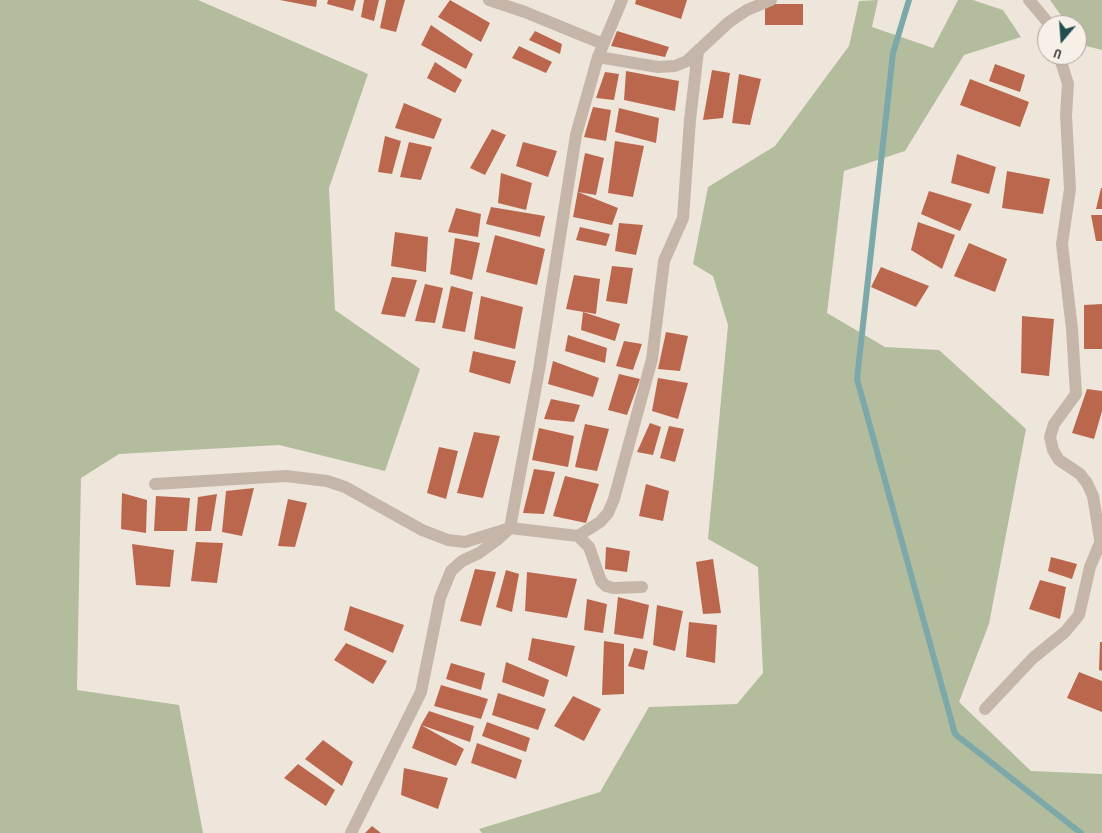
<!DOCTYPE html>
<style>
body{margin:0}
#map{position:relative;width:1102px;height:833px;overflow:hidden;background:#efe6db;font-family:"Sofia Sans Condensed",sans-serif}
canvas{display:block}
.north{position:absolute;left:1037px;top:15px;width:50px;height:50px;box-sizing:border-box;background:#f7f0e7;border:1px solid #a9a19b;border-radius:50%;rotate:198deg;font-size:14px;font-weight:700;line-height:20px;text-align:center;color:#342b28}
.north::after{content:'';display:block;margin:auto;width:18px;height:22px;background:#214f51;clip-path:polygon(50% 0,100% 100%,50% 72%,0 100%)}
</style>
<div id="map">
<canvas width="1102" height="833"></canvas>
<div class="north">U</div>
</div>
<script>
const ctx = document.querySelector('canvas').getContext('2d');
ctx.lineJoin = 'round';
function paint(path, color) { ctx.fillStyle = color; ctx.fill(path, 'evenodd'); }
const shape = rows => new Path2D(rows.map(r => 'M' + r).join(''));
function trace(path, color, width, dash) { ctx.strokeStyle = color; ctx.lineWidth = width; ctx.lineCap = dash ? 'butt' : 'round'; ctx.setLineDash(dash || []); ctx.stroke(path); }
paint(shape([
 [0,0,198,0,368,74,329,188,335,310,420,369,385,471,279,445,119,454,81,478,77,690,179,705,203,833,0,833],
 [878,0,872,27,933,48,958,0,973,0,1003,10,1021,37,964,55,905,151,844,171,827,313,885,347,939,350,1026,429,989,624,959,702,1031,771,1102,774,1102,833,482,833,479,829,600,792,649,707,737,704,763,673,758,567,708,539,728,325,713,276,693,264,708,187,775,146,849,46,859,1],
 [1050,0,1102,0,1102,50,1082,45,1077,38,1077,25,1068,25]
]), '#b3bd9d');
trace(shape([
 [909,0,893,53,857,379,955,734,1081,833]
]), '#7da8aa', 6);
paint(shape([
 [280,0,317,0,316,7],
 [328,0,356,0,353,11,327,4],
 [364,0,379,0,374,21,361,17],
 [386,0,405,0,396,32,380,28],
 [450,0,490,23,481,42,438,17],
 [636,0,687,0,681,19,635,4],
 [765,4,803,4,803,25,765,25],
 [431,25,473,54,466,69,421,45],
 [535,31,562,44,560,54,529,40],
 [617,31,669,47,665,57,611,46],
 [519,46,552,62,546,73,512,58],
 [435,62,462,80,455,93,427,78],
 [995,64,1025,75,1020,92,989,81],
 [712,70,730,73,723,118,703,120],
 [626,71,679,81,675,111,624,100],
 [605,72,619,74,614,100,596,98],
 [739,74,761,79,750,125,732,123],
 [970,79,1029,102,1020,127,960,105],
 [404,103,442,119,434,139,395,128],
 [593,107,611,110,606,141,584,137],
 [619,108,659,118,656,143,615,132],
 [492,129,506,135,485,175,470,168],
 [385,136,401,141,392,174,378,172],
 [615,141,644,146,633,197,608,193],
 [409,142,432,147,421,180,400,177],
 [523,142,557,151,548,177,516,166],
 [585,153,604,158,596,195,578,192,618,208,612,225,573,217],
 [957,154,996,167,989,194,951,183],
 [1007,171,1050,179,1043,214,1002,208],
 [501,173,532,183,526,210,498,203],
 [1101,188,1102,188,1102,209,1096,209],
 [929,191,972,204,960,231,921,214],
 [491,207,545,216,540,237,486,224],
 [456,208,481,214,478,237,448,232],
 [1091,215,1102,215,1102,241,1096,241],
 [918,222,955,235,942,269,911,250],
 [619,223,643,225,636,255,615,251],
 [580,227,610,234,606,246,576,240],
 [395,232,428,237,426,272,391,266],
 [495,235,545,249,537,285,486,272],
 [455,238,480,243,472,280,450,274],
 [969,243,1007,259,995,292,954,276],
 [612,266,633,268,627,304,606,301],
 [881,267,929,286,916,307,871,287],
 [574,275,600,279,596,314,566,309],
 [392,277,417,280,405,317,381,314],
 [425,284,443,288,435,323,415,321],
 [451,286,473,292,465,332,442,328],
 [481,296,523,307,515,349,474,339],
 [1102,304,1102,349,1084,349,1084,305],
 [583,312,620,324,615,341,581,330],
 [1022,316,1054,319,1049,376,1021,373],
 [666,332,688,336,680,371,658,369],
 [568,335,607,348,605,363,565,351],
 [624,341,642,344,633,370,616,366],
 [473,351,516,361,510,384,469,372],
 [553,361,599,378,593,397,548,384],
 [619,374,640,379,627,415,608,410],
 [658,378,688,383,678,419,652,411],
 [1087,389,1102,391,1102,411,1094,439,1072,433],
 [551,399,580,405,574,422,544,419],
 [650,423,661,427,653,455,637,452],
 [585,424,609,429,597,471,575,467],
 [669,426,684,429,675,462,660,458],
 [539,428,574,436,568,467,532,460],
 [474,432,500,436,483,498,457,493],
 [439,447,458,451,446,499,427,493],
 [534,469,555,472,544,514,523,513],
 [565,476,599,484,586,523,553,516],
 [646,484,669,491,663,521,639,516],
 [254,488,242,536,222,532,226,491],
 [122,493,147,500,146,533,121,529],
 [217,494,211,531,195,531,198,497],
 [156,496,190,498,187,531,154,531],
 [288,499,307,503,295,547,278,546],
 [196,542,223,543,217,583,191,581],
 [132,544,174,550,170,587,136,585],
 [606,547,630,551,627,572,605,569],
 [1051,557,1077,564,1072,579,1048,571],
 [713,559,721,613,703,614,696,562],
 [475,569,496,572,481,626,460,621],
 [506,570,519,574,512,612,496,607],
 [527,572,577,579,567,618,525,611],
 [1040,580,1066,587,1060,619,1029,609],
 [618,597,649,605,643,639,614,634],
 [587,599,607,604,603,633,584,630],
 [657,605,683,611,675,651,653,645],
 [350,606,404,625,393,653,344,630],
 [689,622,717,625,715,663,686,657],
 [532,638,575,646,567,677,528,660],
 [604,641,624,644,624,694,602,695],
 [1100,642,1102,642,1102,671,1099,670],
 [346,643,387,661,373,684,334,660],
 [634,648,648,651,644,670,628,666],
 [506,662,549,680,544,697,502,682],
 [451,663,485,673,481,690,446,679],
 [1079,672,1102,681,1102,712,1067,698],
 [441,685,488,699,481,719,434,706],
 [498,693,546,709,538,730,492,715],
 [573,696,601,709,584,741,554,726],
 [429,711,474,726,470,742,421,725],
 [487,722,530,738,526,752,482,736],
 [421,725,464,749,456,766,412,748],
 [323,740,353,762,342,786,305,759],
 [477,743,522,760,516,779,471,763],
 [298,764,335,790,326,806,284,778],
 [404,768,448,778,438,809,401,795],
 [372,826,381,833,365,833]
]), '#bb674e');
trace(shape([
 [489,0,525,12,603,44],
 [1029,0,1050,25],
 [1059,55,1068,84,1066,115,1070,189,1062,244,1072,329,1076,394,1054,424,1050,437,1053,450,1059,460,1080,474,1087,483,1093,496,1100,539],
 [598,57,658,67,675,66,687,61,729,22,747,10,771,0],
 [155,484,286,476,327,481,345,487,422,530,448,540,465,542,510,528,578,536,589,547,601,581,606,586,613,588,642,587],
 [578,536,600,522,608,513,614,499,652,359,664,261,683,218,690,120,698,51],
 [985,709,1033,658,1065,632,1079,615,1090,567,1102,538],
 [351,833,421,692,440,598,451,571,462,561,479,553,497,540,510,528,539,370,576,135,598,57,622,0]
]), '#c6b6a9', 12);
</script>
